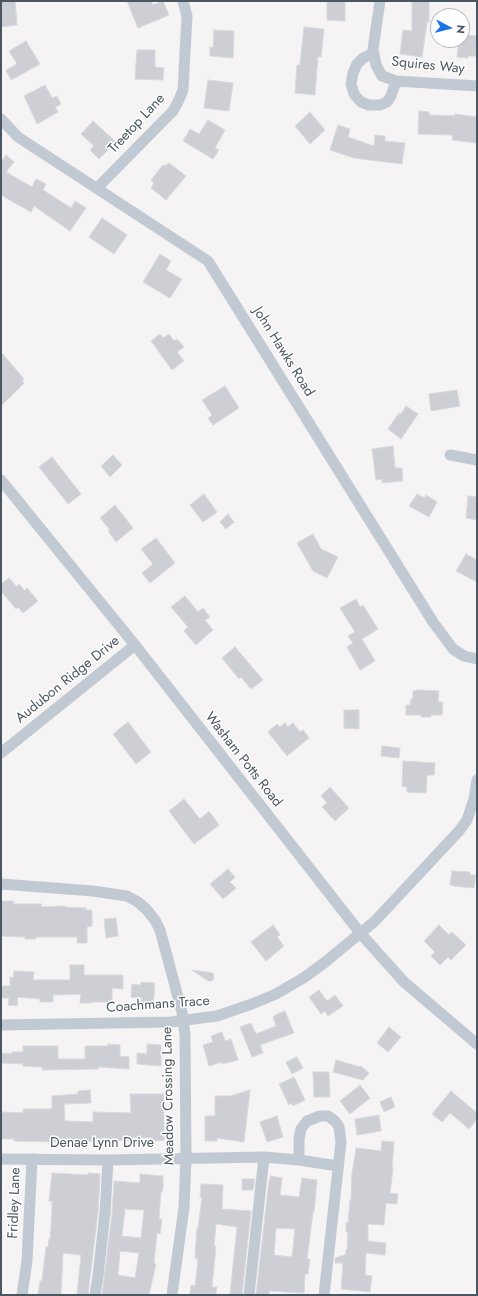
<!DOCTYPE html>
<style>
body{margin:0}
#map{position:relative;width:478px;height:1296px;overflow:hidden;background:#f5f3f3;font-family:Jost,sans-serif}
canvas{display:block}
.frame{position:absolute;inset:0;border:2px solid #4a5661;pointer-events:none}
.north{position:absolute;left:430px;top:8px;width:40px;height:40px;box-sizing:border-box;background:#fff;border:1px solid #b7bbc0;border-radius:50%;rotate:97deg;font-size:11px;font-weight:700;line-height:16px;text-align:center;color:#4a5661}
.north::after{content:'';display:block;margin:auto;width:14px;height:18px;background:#1a73e8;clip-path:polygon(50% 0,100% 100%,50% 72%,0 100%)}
</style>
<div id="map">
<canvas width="478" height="1296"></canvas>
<div class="frame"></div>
<div class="north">N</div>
</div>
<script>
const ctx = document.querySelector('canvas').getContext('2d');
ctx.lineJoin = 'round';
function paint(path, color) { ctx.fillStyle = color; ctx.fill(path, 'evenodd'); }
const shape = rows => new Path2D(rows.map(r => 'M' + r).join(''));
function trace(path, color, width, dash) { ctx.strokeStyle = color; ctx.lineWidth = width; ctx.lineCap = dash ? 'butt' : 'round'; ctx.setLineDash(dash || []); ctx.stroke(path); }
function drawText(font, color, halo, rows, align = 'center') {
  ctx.font = font + ' Jost,sans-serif'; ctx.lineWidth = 3; ctx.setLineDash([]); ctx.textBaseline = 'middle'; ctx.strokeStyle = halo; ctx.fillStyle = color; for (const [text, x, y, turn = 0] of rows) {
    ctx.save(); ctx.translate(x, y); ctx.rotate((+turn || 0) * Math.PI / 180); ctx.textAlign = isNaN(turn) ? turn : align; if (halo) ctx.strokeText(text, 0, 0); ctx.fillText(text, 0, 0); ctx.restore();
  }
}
const building = shape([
 [1,1,15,1,17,25,1,27,1,1],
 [127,1,151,1,153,5,163,1,169,15,138,28,127,1],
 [327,1,345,1,345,21,327,20,327,1],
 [412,1,429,1,429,22,427,22,422,57,400,54,403,30,412,31,412,1],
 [304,27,324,29,321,57,318,56,315,95,295,93,297,65,300,65,304,27],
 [214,30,234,31,233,58,210,56,210,47,213,48,214,30],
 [462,35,477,36,477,56,468,56,468,58,457,57,459,40,462,40,462,35],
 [26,41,40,64,11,80,6,70,17,64,9,51,26,41],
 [137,50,155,50,155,67,164,68,163,80,135,79,137,50],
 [208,80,233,83,229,111,204,108,208,80],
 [45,85,52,98,57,96,61,104,55,107,58,112,37,124,24,96,45,85],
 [419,111,429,112,429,115,455,116,455,114,477,117,477,143,452,140,453,135,418,134,419,111],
 [310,112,325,130,310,144,295,126,310,112],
 [208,120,225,130,215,148,219,150,213,159,183,141,190,129,199,134,208,120],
 [93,121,116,142,99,159,90,150,94,146,81,134,93,121],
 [338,125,350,129,348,137,374,146,375,135,385,136,385,141,405,143,402,164,354,158,330,150,338,125],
 [6,155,14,162,6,172,32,187,36,179,46,184,43,190,71,208,75,201,86,208,70,231,34,206,31,212,1,195,1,162,6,155],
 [169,163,186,176,166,200,151,188,154,183,151,180,163,165,165,166,169,163],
 [102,218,127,235,114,254,89,237,102,218],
 [160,254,171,261,166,270,182,279,170,298,143,282,160,254],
 [160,334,163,338,169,334,174,341,177,339,184,347,177,352,184,361,172,370,151,341,160,334],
 [1,352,24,379,22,381,24,383,1,406,1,352],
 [225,386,239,408,213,425,208,418,212,415,202,400,225,386],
 [457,390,460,406,431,411,429,394,457,390],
 [406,406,418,414,401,439,388,429,399,413,401,414,406,406],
 [393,446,395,468,402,468,403,481,382,483,382,479,376,480,372,449,393,446],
 [113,455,122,465,110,477,101,466,113,455],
 [52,457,81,494,68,504,39,467,52,457],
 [204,494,217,512,203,522,190,505,204,494],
 [417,494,425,498,426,495,437,502,429,517,409,506,417,494],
 [468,496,477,497,477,520,466,518,468,496],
 [115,505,133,528,116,542,108,531,110,530,100,518,115,505],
 [228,514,234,522,226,529,220,522,228,514],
 [313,534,321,549,338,557,327,578,313,571,297,543,313,534],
 [156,538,175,563,150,583,142,573,153,564,141,549,156,538],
 [466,554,477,560,477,582,456,571,466,554],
 [9,578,17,587,19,584,25,591,27,588,38,601,23,613,18,607,16,609,1,591,1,584,9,578],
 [185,596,198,612,203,608,210,617,205,620,213,630,196,645,184,631,188,627,171,607,185,596],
 [356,599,360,607,363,605,378,629,362,639,375,661,360,670,347,647,353,643,348,636,355,632,340,608,356,599],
 [235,647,263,680,251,689,241,677,239,679,222,658,235,647],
 [418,690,439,691,438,702,443,702,442,715,431,715,431,717,421,717,421,715,406,715,406,705,410,705,411,700,413,698,413,691,418,690],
 [344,710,359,710,359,729,344,728,344,710],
 [128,722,151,752,136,764,113,734,128,722],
 [285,723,288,727,293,723,300,732,303,730,309,738,287,756,268,732,277,724,280,727,285,723],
 [382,746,400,748,399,758,381,756,382,746],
 [403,761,435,763,434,775,427,775,426,793,407,792,407,787,402,786,403,761],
 [330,787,349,808,335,821,322,807,327,803,321,796,330,787],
 [184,799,200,819,209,811,219,825,194,844,169,811,184,799],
 [228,869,235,877,230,882,236,888,223,899,210,884,228,869],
 [452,871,470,872,470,875,476,875,474,888,453,886,453,885,450,885,452,871],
 [1,901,14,901,13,904,42,904,41,907,65,906,65,907,86,908,86,910,92,910,92,926,87,927,87,943,77,943,77,937,36,937,36,939,25,939,25,937,1,936,1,901],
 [116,918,118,936,106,938,104,919,116,918],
 [273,925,280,935,277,937,284,946,266,961,251,942,273,925],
 [439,925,449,935,452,932,466,945,451,960,448,957,440,965,431,956,435,952,424,941,439,925],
 [70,965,84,965,84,975,123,975,123,989,112,988,112,1002,92,1002,92,1003,80,1003,81,994,53,995,53,1002,40,1002,40,999,18,997,17,1006,8,1005,9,998,1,998,1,986,10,986,10,977,13,978,14,971,34,972,33,980,70,980,70,965],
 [192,970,213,973,214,978,212,981,208,981,192,970],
 [141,982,155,983,153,1005,141,1004,142,998,131,997,132,984,141,985,141,982],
 [319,990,327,1001,335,995,343,1006,328,1016,325,1011,321,1014,309,997,319,990],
 [285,1011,294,1033,260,1045,263,1053,252,1057,240,1027,251,1023,256,1034,276,1026,273,1017,276,1016,275,1015,285,1011],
 [389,1027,401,1037,388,1052,377,1043,389,1027],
 [222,1032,225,1041,231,1039,238,1060,222,1064,222,1062,209,1066,203,1045,213,1042,211,1036,222,1032],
 [108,1044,120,1045,120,1056,129,1057,129,1069,98,1067,98,1069,42,1070,42,1067,23,1066,23,1064,1,1063,1,1053,12,1054,12,1052,23,1052,23,1046,58,1046,58,1059,85,1059,85,1046,108,1046,108,1044],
 [147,1044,161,1045,161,1066,137,1064,137,1053,147,1054,147,1044],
 [297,1057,303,1068,292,1074,286,1062,297,1057],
 [336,1060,360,1067,361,1066,369,1073,363,1080,333,1072,336,1060],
 [313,1072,329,1072,330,1097,314,1097,313,1072],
 [294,1077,305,1100,293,1106,292,1103,289,1105,279,1084,294,1077],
 [360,1085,370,1098,350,1114,340,1101,360,1085],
 [90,1090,91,1103,64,1104,65,1121,93,1122,93,1112,131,1113,130,1094,164,1094,164,1140,153,1141,153,1138,133,1138,133,1141,114,1140,114,1142,57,1140,57,1142,14,1141,14,1139,1,1139,1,1112,23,1113,23,1109,52,1109,52,1096,78,1094,78,1091,90,1090],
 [250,1090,244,1142,217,1138,217,1141,205,1141,205,1116,215,1116,215,1096,230,1096,250,1090],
 [451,1091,477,1113,477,1119,469,1129,450,1113,442,1122,432,1114,451,1091],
 [391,1097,395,1107,384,1112,380,1102,391,1097],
 [379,1115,381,1131,357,1135,355,1119,379,1115],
 [277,1116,283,1137,267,1142,260,1122,277,1116],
 [382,1141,394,1142,392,1168,393,1168,390,1193,398,1194,397,1204,386,1203,384,1225,368,1224,368,1241,386,1243,385,1255,366,1253,365,1275,372,1276,370,1292,341,1289,343,1263,335,1263,335,1258,345,1255,346,1250,347,1250,348,1232,346,1232,346,1223,348,1223,350,1200,351,1200,352,1174,356,1148,381,1151,382,1141],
 [52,1173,88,1175,88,1173,100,1174,98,1212,88,1295,77,1294,81,1255,63,1253,61,1295,38,1295,40,1281,42,1281,46,1247,48,1247,49,1239,50,1239,52,1212,52,1201,49,1201,52,1173],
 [140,1174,163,1176,163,1188,162,1192,161,1192,159,1219,162,1219,160,1234,157,1233,154,1263,156,1264,149,1295,102,1295,112,1214,114,1181,140,1183,140,1174],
 [125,1209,144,1210,141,1238,122,1236,125,1209],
 [120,1251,139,1253,135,1278,118,1275,120,1251],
 [270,1176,282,1178,280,1195,299,1197,302,1178,317,1180,314,1212,313,1212,307,1259,310,1259,308,1274,305,1274,304,1293,269,1291,269,1295,256,1295,269,1180,270,1180,270,1176],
 [276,1228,295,1229,292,1257,274,1255,276,1228],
 [242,1179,255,1179,253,1190,242,1190,242,1179],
 [201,1184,223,1185,222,1209,251,1211,242,1295,230,1295,237,1227,216,1224,214,1246,216,1246,212,1287,217,1287,216,1294,190,1294,191,1285,195,1286,198,1260,197,1260,197,1258,195,1258,197,1228,198,1228,202,1197,200,1197,201,1184]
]);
paint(building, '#cdcfd5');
trace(building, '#d7d9de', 1);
trace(shape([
 [380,1,373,49,376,65,382,76,396,81,477,86],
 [374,53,363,58,357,64,353,73,351,84,354,94,361,102,369,105,380,105,387,102,391,96,396,81],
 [1,119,18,137,208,261,433,622,453,649,464,656,477,659],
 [97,188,173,111,178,102,183,90,187,16,183,1],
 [450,455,477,460],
 [1,480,135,645,361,934,404,982,477,1044],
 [1,753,135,645],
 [1,884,93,891,127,896,138,902,146,909,155,920,160,930,182,1012,185,1035,186,1158,184,1207,172,1295],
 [1,1025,171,1022,217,1016,252,1004,276,994,305,977,324,963,375,921,459,831,467,820,474,799,477,780],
 [1,1159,108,1160,264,1157,299,1160,338,1166],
 [299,1160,299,1139,301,1129,307,1121,320,1116,328,1116,335,1121,339,1127,341,1142,324,1295],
 [22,1295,27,1261,32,1159],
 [95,1295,98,1276,105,1213,108,1160],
 [249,1295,264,1157]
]), '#c1cad2', 11);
drawText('14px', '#4a5661', '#fff', [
 ["Squires Way",428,66,6],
 ["Treetop Lane",137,124,-47],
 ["John Hawks Road",283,352,58],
 ["Audubon Ridge Drive",68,680,-39],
 ["Washam Potts Road",243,760,52],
 ["Coachmans Trace",158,1005,-4],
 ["Meadow Crossing Lane",169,1096,-91],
 ["Denae Lynn Drive",102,1144],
 ["Fridley Lane",15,1203,-88]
]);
</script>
